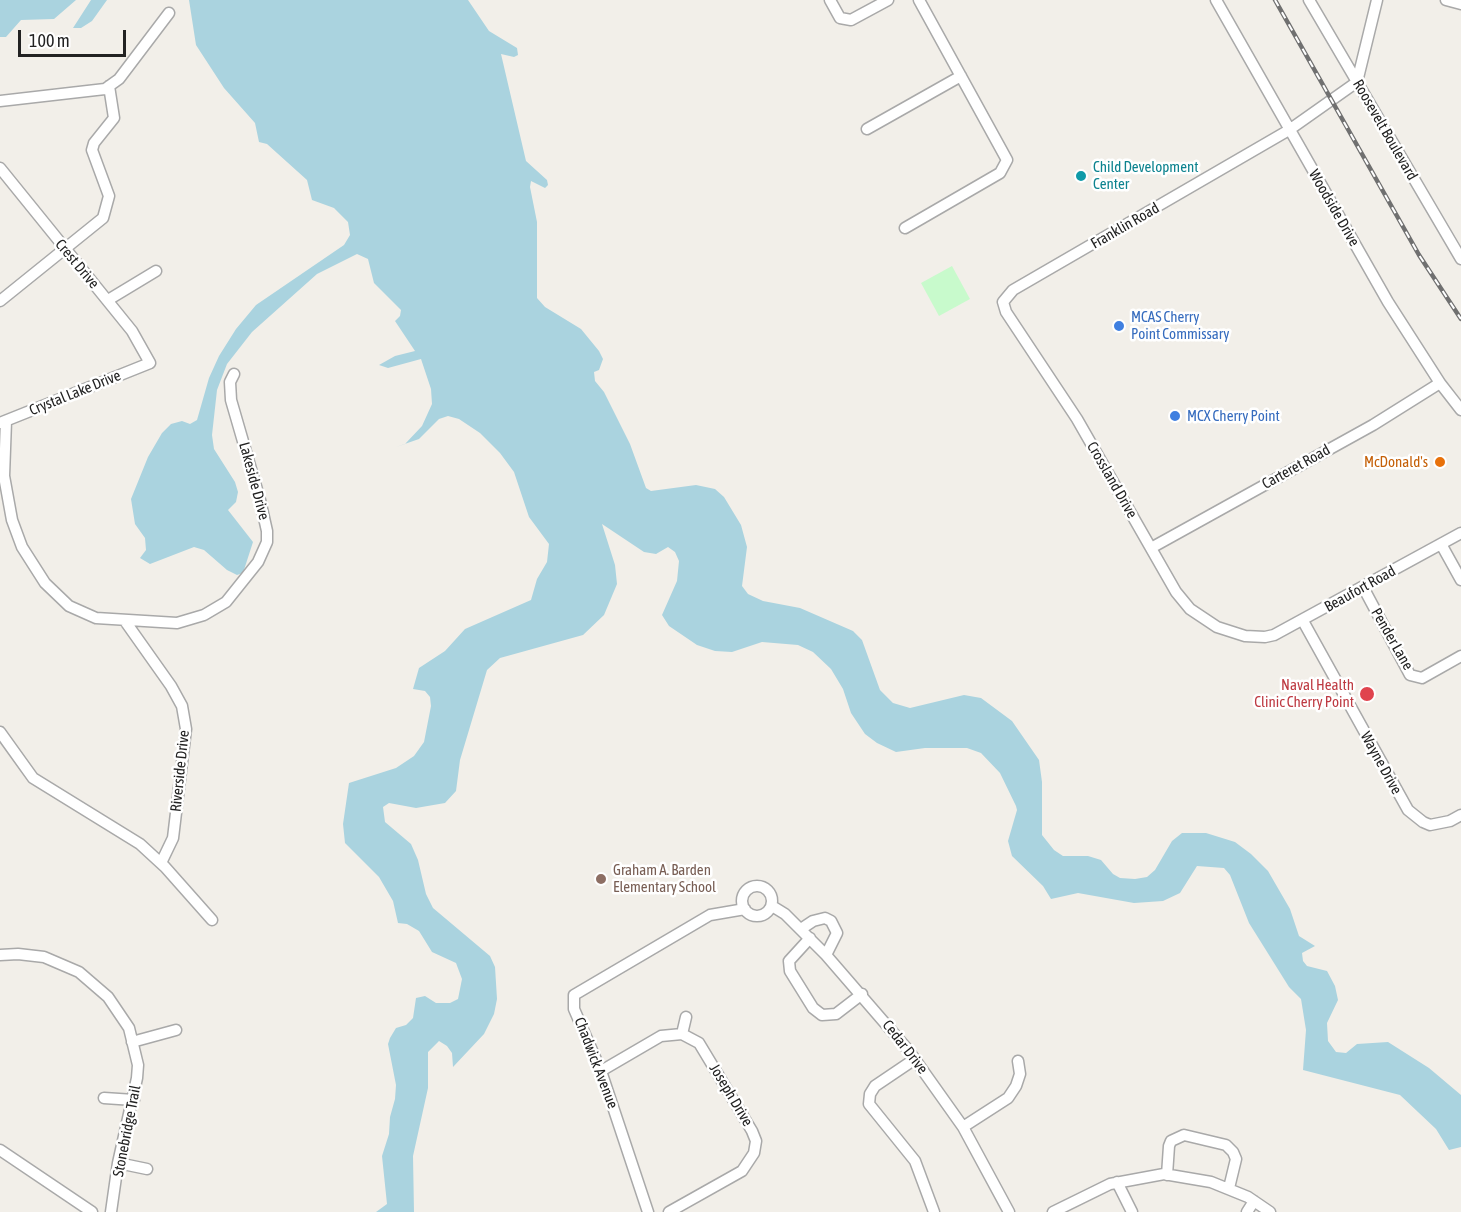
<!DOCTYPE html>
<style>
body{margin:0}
#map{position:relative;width:1461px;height:1212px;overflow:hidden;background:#f2efe9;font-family:"Asap Condensed",sans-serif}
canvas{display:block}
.scale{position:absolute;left:18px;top:30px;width:108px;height:27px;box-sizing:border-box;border:3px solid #222;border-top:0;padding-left:8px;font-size:18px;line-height:21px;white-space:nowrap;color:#222;-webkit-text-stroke:4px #fff;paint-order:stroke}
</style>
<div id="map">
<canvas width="1461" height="1212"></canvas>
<div class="scale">100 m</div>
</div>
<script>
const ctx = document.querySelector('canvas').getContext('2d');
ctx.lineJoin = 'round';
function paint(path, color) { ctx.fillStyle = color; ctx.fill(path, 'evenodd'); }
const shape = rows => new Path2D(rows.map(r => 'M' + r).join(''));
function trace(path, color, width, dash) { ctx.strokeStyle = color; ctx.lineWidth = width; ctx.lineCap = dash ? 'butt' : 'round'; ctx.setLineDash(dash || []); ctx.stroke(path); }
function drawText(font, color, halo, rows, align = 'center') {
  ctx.font = font + ' "Asap Condensed",sans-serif'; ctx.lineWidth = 5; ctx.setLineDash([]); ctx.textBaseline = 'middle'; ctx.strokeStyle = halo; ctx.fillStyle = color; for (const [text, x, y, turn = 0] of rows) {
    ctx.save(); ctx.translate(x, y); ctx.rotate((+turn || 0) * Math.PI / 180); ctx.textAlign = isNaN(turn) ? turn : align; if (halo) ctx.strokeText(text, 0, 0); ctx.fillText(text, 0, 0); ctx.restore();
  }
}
paint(shape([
 [952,266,970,299,939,316,921,283]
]), '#c8facc');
paint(shape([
 [0,0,76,0,54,19,21,20,6,37,0,37],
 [91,0,107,0,92,21,81,28,73,28],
 [189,0,468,0,489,31,517,48,518,55,514,57,501,54,526,161,547,180,548,185,545,188,531,181,530,187,537,222,537,298,545,307,581,329,599,351,603,359,599,370,594,372,595,381,604,392,630,444,646,488,651,491,696,485,715,489,724,497,741,525,747,547,742,586,748,594,763,601,800,608,853,631,862,640,880,690,893,703,910,708,964,695,981,698,1012,721,1039,760,1042,782,1042,835,1054,850,1063,856,1088,856,1101,860,1113,874,1120,878,1135,879,1147,877,1155,870,1172,841,1182,833,1206,833,1235,842,1251,854,1268,871,1290,909,1299,936,1315,946,1302,953,1303,961,1307,966,1327,971,1335,986,1338,1000,1327,1023,1328,1041,1336,1052,1346,1053,1357,1044,1388,1042,1429,1068,1461,1095,1461,1147,1449,1150,1436,1129,1400,1095,1303,1070,1306,1030,1301,999,1289,987,1249,923,1230,875,1224,868,1197,866,1180,893,1163,901,1134,903,1078,893,1051,899,1043,886,1012,856,1008,841,1017,810,1016,806,1000,773,981,753,967,748,925,748,896,752,877,743,865,734,851,713,843,689,831,669,813,652,798,645,762,642,732,652,715,651,697,645,669,626,662,615,677,581,679,561,675,552,668,547,656,554,644,552,602,524,615,565,617,584,604,615,583,635,500,658,487,670,460,760,456,791,445,803,416,808,389,803,383,807,385,822,411,844,418,860,426,894,433,908,490,956,495,967,497,999,494,1014,484,1034,453,1067,452,1053,447,1046,439,1041,428,1052,428,1088,413,1156,414,1212,376,1212,387,1204,382,1156,389,1134,390,1117,395,1099,396,1085,388,1044,390,1038,396,1028,406,1025,413,1018,416,998,425,996,436,1003,450,1003,458,999,462,979,456,963,432,952,419,931,407,924,398,923,393,901,379,877,345,843,343,824,349,783,396,768,414,756,424,742,431,706,430,697,425,691,413,689,419,668,445,651,465,629,531,600,537,579,547,562,549,544,529,517,514,472,500,453,480,433,459,419,448,416,439,419,419,439,396,447,405,444,422,426,432,404,431,389,421,359,388,368,379,365,395,356,415,351,395,321,400,316,401,310,374,283,368,259,357,254,317,274,252,332,227,364,217,390,212,435,214,449,235,482,238,492,236,502,228,510,253,542,243,573,237,575,227,570,204,550,194,547,150,564,140,558,146,550,145,538,135,524,131,499,148,457,162,433,171,424,182,421,190,424,197,420,209,378,219,356,236,329,256,305,344,245,350,235,348,222,334,208,312,200,307,180,267,144,259,142,255,123,224,88,196,45]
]), '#aad3df');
const minor = shape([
 [830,0,840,18,851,20,888,0],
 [1216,0,1388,302,1440,383,1461,410],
 [1309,0,1461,259],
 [1377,0,1357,82,1289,130,1013,290,1003,302,1006,312,1077,419,1176,592,1190,609,1217,627,1245,636,1265,637,1274,635,1461,533],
 [1446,0,1461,4],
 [0,101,105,89,119,79,169,13],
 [867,129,961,76],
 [0,168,132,331,150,363,0,423],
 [905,228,1000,173,1007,160,919,0],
 [108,300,156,271],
 [0,301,103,218,109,196,92,150,94,143,114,118,109,86],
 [6,421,4,476,12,520,22,547,45,583,69,606,96,618,177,623,204,615,226,602,258,562,267,542,267,531,260,500,231,400,230,382,234,374],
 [1441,544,1461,580],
 [1151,548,1373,425,1440,383],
 [1363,587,1410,675,1422,678,1461,656],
 [125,621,171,686,182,706,186,729,173,838,161,863],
 [1303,621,1408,810,1423,822,1430,825,1450,821,1461,815],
 [0,732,33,778,140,844,165,867,212,920],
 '742 901a15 15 0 1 1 30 0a15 15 0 1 1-30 0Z',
 [772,906,785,914,826,955,909,1051,963,1127,1009,1212],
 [801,929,813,921,825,918,831,921,837,933,826,955],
 [810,938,789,961,790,971,813,1008,822,1015,836,1014,862,994],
 [0,955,18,954,44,957,79,972,108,997,129,1028,138,1065,137,1078,118,1163,111,1212],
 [682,1034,686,1017],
 [132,1042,176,1030],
 [915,1059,875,1086,870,1094,869,1104,915,1161,934,1212],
 [601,1071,661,1036,682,1034,699,1043,752,1131,756,1141,754,1153,742,1171,669,1212],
 [104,1098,134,1100],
 [963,1127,1008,1098,1016,1086,1020,1074,1018,1061],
 [0,1150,92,1212],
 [118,1163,147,1169],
 [1167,1175,1169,1146,1171,1141,1184,1135,1226,1145,1233,1152,1236,1159,1229,1188],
 [1117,1182,1132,1212],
 [648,1212,601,1071,574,1009,574,995,710,915,745,909],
 [1053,1212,1110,1184,1164,1174,1211,1182,1248,1197,1270,1212],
 [1247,1212,1254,1201]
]);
trace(minor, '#a9a9a9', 13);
trace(minor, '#fff', 10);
const rail = shape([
 [1275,0,1419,255,1461,319]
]);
trace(rail, '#707070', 4.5);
trace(rail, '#fff', 2, [7]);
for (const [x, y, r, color] of [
 [1081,176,6,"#0f9aa8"],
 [1119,326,6,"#3f7fe0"],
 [1175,416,6,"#3f7fe0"],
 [1440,462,6,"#e8710a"],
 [1367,694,8,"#e0444e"],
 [601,879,6,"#8d6e63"]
]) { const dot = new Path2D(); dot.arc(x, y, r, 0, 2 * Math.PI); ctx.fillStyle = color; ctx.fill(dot); trace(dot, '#fff', 2); }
drawText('15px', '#222', '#fff', [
 ["Roosevelt Boulevard",1385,130,60],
 ["Woodside Drive",1334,208,60],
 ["Franklin Road",1125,226,-30],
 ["Crest Drive",77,264,50],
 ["Crystal Lake Drive",75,393,-22],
 ["Carteret Road",1296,467,-29],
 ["Crossland Drive",1112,480,60],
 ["Lakeside Drive",254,481,75],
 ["Beaufort Road",1360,589,-29],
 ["Pender Lane",1392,639,60],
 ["Wayne Drive",1381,763,61],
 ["Riverside Drive",180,771,-84],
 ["Cedar Drive",905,1047,52],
 ["Chadwick Avenue",596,1063,69],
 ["Joseph Drive",731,1095,59],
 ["Stonebridge Trail",127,1131,-79]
]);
drawText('15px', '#0d838f', '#fff', [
 ["Child Development",1093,167],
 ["Center",1093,184]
], 'left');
drawText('15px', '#366cbe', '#fff', [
 ["MCAS Cherry",1131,317],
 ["Point Commissary",1131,334],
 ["MCX Cherry Point",1187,416]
], 'left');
drawText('15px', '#c56008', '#fff', [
 ["McDonald's",1428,462]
], 'right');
drawText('15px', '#be3a42', '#fff', [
 ["Naval Health",1354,685],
 ["Clinic Cherry Point",1354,702]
], 'right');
drawText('15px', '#785e54', '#fff', [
 ["Graham A. Barden",613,870],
 ["Elementary School",613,887]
], 'left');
</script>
